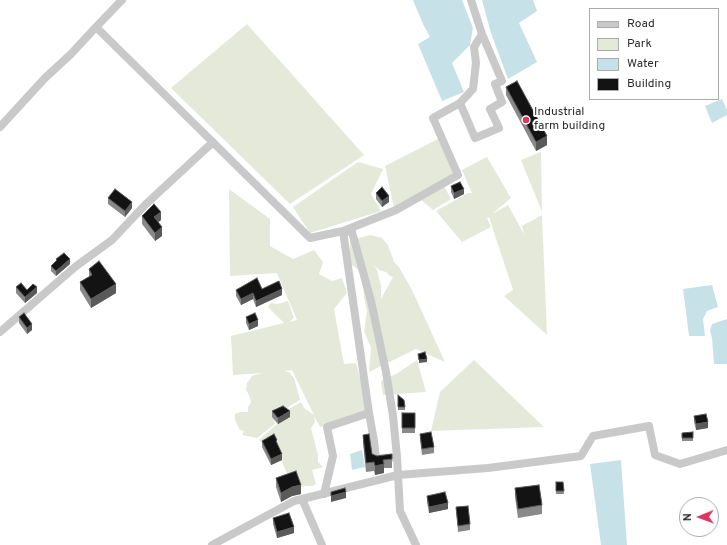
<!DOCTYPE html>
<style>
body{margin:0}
#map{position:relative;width:727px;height:545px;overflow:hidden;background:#fff;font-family:Overpass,sans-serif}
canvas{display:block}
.legend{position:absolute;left:589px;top:8px;width:130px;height:92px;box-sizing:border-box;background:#fff;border:1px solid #ababab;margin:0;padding:5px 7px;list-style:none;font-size:12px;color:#2c2c2c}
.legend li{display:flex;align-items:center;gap:8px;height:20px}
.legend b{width:20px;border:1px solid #ababab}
.north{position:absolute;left:679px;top:497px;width:40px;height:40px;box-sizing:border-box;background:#fff;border:1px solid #ababab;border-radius:50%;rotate:269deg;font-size:11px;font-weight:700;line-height:16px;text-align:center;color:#2c2c2c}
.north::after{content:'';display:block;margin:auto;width:14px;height:18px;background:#d93861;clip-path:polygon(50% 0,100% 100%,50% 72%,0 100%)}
</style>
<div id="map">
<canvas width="727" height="545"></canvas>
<ul class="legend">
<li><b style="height:5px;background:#c9c9c9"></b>Road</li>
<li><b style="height:11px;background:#e5e9da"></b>Park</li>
<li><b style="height:11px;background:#c7e1e8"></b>Water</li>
<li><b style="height:11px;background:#131313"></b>Building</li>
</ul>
<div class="north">N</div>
</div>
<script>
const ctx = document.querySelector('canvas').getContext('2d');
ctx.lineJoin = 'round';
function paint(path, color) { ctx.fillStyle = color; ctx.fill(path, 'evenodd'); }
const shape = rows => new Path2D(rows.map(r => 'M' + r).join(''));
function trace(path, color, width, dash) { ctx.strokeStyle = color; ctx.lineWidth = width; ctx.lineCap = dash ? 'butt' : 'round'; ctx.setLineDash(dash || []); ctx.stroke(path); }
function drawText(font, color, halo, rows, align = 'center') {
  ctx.font = font + ' Overpass,sans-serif'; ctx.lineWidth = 4; ctx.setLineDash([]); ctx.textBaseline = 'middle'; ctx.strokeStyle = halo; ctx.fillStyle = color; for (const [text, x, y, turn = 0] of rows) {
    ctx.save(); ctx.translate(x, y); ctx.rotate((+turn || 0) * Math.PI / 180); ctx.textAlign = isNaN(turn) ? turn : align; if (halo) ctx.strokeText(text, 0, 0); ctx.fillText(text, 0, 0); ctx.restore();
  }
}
paint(shape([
 [247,24,364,155,290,204,171,88],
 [440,138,456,173,394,208,385,166],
 [541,152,542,212,521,160],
 [487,157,511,198,492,214,508,205,524,234,522,226,542,215,547,335,504,296,513,290,489,217,487,218,491,227,462,242,436,211,468,193,472,193,462,170],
 [358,162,383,169,371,194,381,211,310,233,293,207],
 [444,186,451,199,433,210,420,199],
 [229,189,270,219,270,246,293,259,314,250,323,262,319,274,332,281,342,278,347,293,334,309,344,364,356,363,369,413,320,427,314,416,315,422,311,428,312,432,318,455,318,462,323,467,312,470,316,484,313,486,306,486,299,487,289,478,283,464,282,456,259,440,277,424,274,418,275,424,257,438,242,435,244,431,240,430,235,420,235,414,240,412,248,412,248,407,251,402,249,395,246,390,247,383,252,376,262,373,233,375,231,336,284,323,268,307,271,303,277,304,288,301,294,318,289,322,297,320,277,273,230,276],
 [292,370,314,415,304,408,301,402,285,411,290,417,289,419,283,412,290,406,300,400,294,378,289,372,284,371],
 [371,235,382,238,388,245,394,262,399,267,412,290,445,362,416,349,369,372,371,348,364,331,367,311,364,297,363,280,361,272,351,264,350,253,350,240],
 [374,265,379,270,386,272,390,276,393,277,381,299,381,286,377,270],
 [417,360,426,392,383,395,381,381,396,374],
 [474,360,544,427,431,431,440,392]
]), '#e5e9da');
paint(shape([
 [413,0,462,0,473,28,470,45,452,63,464,92,442,101,418,44,430,37,423,24],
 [482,0,533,0,537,11,519,23,537,62,508,79,491,33],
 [722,99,727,110,727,115,712,123,705,106],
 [712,285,718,307,707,311,703,319,705,336,689,336,683,289],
 [727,319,727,364,714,364,712,338,710,331,712,324],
 [362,450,365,467,352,470,350,454],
 [621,460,627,545,601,545,590,464]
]), '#c7e1e8');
trace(shape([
 [122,0,96,27,310,238,343,231,369,413,374,441,376,459,397,457,400,511,416,545],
 [460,103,473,89,476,63,474,47,482,34],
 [0,127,45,78,71,54,96,27],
 [343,231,396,210,458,175,433,118,460,103,475,138,499,128,490,109,502,102,495,84,502,81,482,34,471,0],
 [344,231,352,232,371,301,386,372,393,416,397,457],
 [0,332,75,267,112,240,145,205,213,142],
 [324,494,333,456,327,427,369,413],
 [302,499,322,545],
 [212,545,294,501,398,475,488,468,581,456,593,436,649,426,655,455,680,464,727,450]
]), '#c9c9c9', 8);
paint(shape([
 [506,87,547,145,536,151,506,95],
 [451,186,464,194,454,199,451,192],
 [376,193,389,202,382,207,376,199],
 [108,198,132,208,125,217,108,204],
 [142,216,161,220,158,222,162,236,155,241,142,224],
 [56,259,70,264,56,276,51,271,51,266,56,261],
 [89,269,116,293,91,308,80,290,80,282,89,277],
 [16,287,27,290,37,293,25,303,16,293],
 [262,289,282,295,256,307,253,299,241,305,236,296,236,290],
 [19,317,32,330,27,334,19,323],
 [246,317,258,326,249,330,246,323],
 [398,395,405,407,405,410,398,410],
 [272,411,290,417,278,424,272,417],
 [402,413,415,413,415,433,402,433],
 [694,416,708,428,696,430,694,422],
 [693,432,693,441,682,441,682,433],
 [420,434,434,447,434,453,422,455,420,439],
 [363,435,372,454,377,456,392,454,392,468,384,468,384,473,375,475,374,471,366,472,363,443],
 [262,441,277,444,282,460,271,465,262,447],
 [276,478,301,494,292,496,281,502,276,487],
 [556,482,563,482,564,494,556,494],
 [515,488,542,505,542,514,518,518,515,497],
 [427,496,448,509,429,513,427,502],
 [456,507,470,524,470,530,458,532],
 [273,518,294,533,277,538,273,524]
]), '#898989');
paint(shape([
 [547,136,547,145,536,151,536,142],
 [464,189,464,194,454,199,454,193],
 [389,196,389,202,382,207,382,201],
 [132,202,132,208,125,217,125,211],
 [161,212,161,220,154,226,154,217],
 [162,227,162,236,155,241,155,233],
 [70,259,70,264,56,276,56,271],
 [116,284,116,293,91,308,91,299],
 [37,287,37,293,25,303,25,297],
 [282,289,282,295,256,307,256,301],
 [253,293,253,299,241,305,241,299],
 [258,320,258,326,249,330,249,324],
 [32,324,32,330,27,334,27,328],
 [427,359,427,362,419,363,419,360],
 [290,411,290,417,278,424,278,418],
 [708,422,708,428,696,430,696,424],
 [282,454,282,460,271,465,271,459],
 [384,464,384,473,375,475,375,466],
 [301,485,301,494,292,496,281,502,281,493,292,487],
 [346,492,346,498,331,502,331,496],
 [448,503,448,509,429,513,429,507],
 [294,527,294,533,277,538,277,532]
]), '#5a5a5a');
const building = shape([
 [517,81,547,136,536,142,506,87,517,81],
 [460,182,464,189,454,193,451,186,460,182],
 [382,187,389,196,382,201,376,193,382,187],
 [115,189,132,202,125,211,108,198,115,189],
 [154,204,161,212,154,217,162,227,155,233,142,216,154,204],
 [64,253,70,259,56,271,51,266,57,260,56,259,64,253],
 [99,261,116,284,91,299,80,282,92,275,89,269,99,261],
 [257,278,262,289,279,281,282,289,256,301,253,293,241,299,236,290,257,278],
 [21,283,27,290,33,284,37,287,25,297,16,287,21,283],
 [24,313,32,324,27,328,19,317,24,313],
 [255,313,258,320,249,324,246,317,255,313],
 [425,352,427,359,419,360,418,354,425,352],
 [398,395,404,400,405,407,398,407,398,395],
 [283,406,290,411,278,418,272,411,283,406],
 [402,413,415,413,415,428,402,428,402,413],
 [706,414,708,422,696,424,694,416,706,414],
 [431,432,434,447,422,449,420,434,431,432],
 [693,432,693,438,682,438,682,433,693,432],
 [274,434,277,440,276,441,282,454,271,459,262,441,274,434],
 [369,434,372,454,377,456,392,454,392,459,383,460,384,464,375,466,374,462,366,463,363,435,369,434],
 [296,471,301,485,292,487,281,493,276,478,296,471],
 [556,482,563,482,564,491,556,491,556,482],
 [539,485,542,505,518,509,515,488,539,485],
 [345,488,346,492,331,496,331,492,345,488],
 [445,492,448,503,429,507,427,496,445,492],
 [468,506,470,524,458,526,456,507,468,506],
 [289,513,294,527,277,532,273,518,289,513]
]);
paint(building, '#131313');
trace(building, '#5a5a5a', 1);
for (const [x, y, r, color] of [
 [526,120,4,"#d93861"]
]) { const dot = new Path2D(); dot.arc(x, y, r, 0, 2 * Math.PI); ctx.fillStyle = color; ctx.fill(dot); trace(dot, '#fff', 1.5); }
drawText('12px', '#2c2c2c', '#fff', [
 ["Industrial",534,113],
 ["farm building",534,127]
], 'left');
</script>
